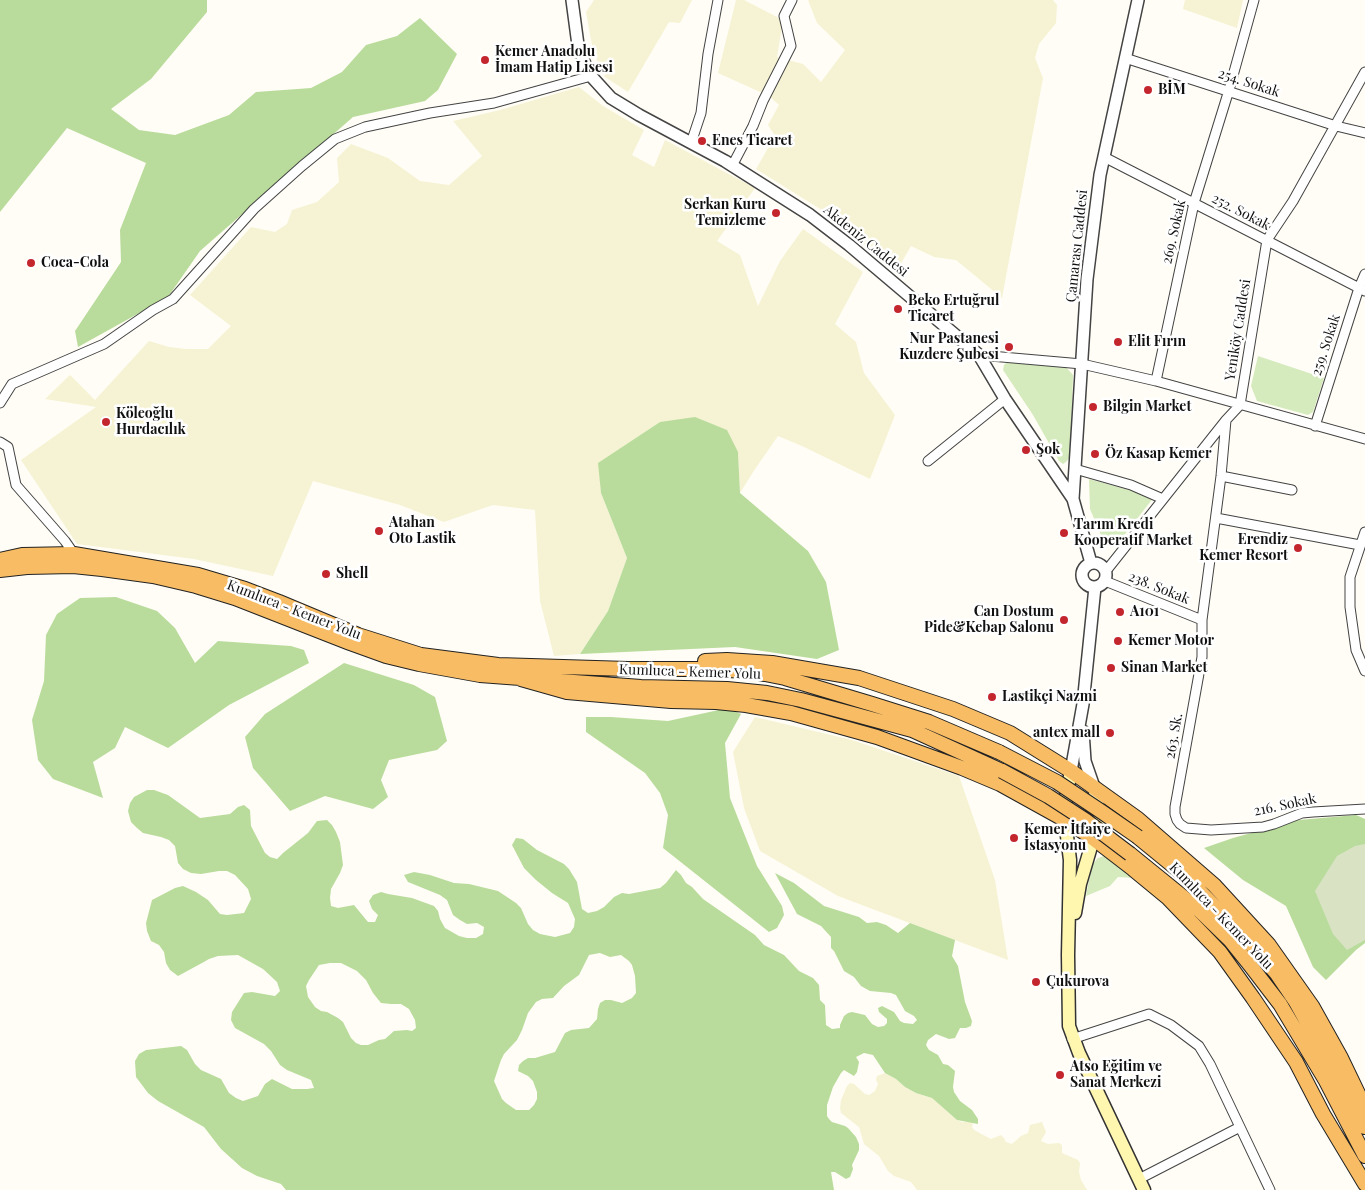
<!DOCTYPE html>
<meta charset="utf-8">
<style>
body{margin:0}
canvas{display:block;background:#fffdf5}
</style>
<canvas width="1365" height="1190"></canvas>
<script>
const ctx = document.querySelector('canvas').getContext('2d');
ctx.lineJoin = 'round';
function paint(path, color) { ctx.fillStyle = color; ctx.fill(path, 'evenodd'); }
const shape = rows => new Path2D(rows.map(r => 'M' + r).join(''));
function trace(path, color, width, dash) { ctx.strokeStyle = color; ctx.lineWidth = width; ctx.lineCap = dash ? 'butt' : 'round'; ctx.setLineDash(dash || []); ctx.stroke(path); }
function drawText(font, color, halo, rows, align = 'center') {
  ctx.font = font + ' "Playfair Display",serif'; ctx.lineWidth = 5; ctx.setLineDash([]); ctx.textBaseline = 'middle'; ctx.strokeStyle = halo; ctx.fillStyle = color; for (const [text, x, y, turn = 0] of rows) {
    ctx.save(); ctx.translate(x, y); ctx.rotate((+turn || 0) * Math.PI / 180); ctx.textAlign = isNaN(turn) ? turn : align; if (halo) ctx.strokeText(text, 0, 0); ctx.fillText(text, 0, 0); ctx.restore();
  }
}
paint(shape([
 [594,0,692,0,680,23,669,22,628,92,605,77,593,51,586,12],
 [736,0,744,0,783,20,777,57,803,64,821,82,845,50,817,23,808,0,1053,0,1057,5,1056,23,1039,44,1035,58,1043,78,1002,298,956,260,934,257,911,246,896,272,825,212,756,169,775,136,768,125,779,105,769,96,718,73],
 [1185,0,1243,0,1237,28,1183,9],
 [579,87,603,106,644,130,632,155,654,167,665,140,755,188,717,241,740,255,758,306,780,261,803,229,863,272,835,324,856,342,864,373,895,415,870,479,802,446,778,436,755,469,740,493,738,452,660,422,599,463,601,493,627,558,608,611,580,654,554,656,540,601,535,510,493,505,444,522,400,505,313,481,273,576,194,559,77,544,21,460,96,407,45,399,70,375,95,400,149,341,169,347,186,349,208,349,231,326,190,295,251,227,275,232,287,224,292,210,317,202,339,182,337,158,351,144,388,158,420,181,449,185,482,156,453,121,500,110],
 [755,717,852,740,959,776,995,880,1008,960,838,896,760,851,744,808,733,752],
 [885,1073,896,1079,905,1087,916,1093,932,1098,957,1120,962,1122,973,1122,972,1127,974,1130,991,1139,1001,1135,1004,1138,1006,1142,1012,1144,1021,1136,1028,1133,1030,1125,1042,1122,1046,1132,1041,1141,1048,1144,1059,1143,1062,1145,1062,1153,1078,1160,1080,1163,1079,1172,1081,1180,1087,1190,917,1190,911,1182,894,1176,888,1171,879,1156,864,1144,859,1127,841,1113,840,1108,841,1100,847,1086,850,1083,854,1084,865,1094,869,1095,875,1091,878,1084,876,1080,877,1076]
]), '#f6f3d4');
paint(shape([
 [1258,356,1324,378,1313,412,1308,415,1257,401,1251,386],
 [1013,361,1064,365,1073,375,1070,457,1066,462,1063,464,1059,461,1033,415,1003,370,1004,365,1006,363],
 [1089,479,1154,497,1119,542,1103,540,1090,509],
 [1104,856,1108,856,1135,878,1118,877,1110,886,1086,896,1092,865,1098,858]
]), '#d5ebbd');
paint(shape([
 [0,0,207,0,207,12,151,79,111,109,139,130,175,135,229,115,256,92,311,88,342,72,366,45,397,36,420,18,457,54,438,90,425,101,353,117,200,251,168,297,78,347,75,331,121,262,120,230,146,163,67,128,0,212],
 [695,417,727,430,738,452,740,493,808,551,826,582,839,650,817,659,735,647,580,654,608,611,627,558,601,493,598,463,660,422],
 [116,597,157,611,175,628,195,663,218,641,291,646,304,650,309,663,229,705,168,748,125,727,115,748,93,762,103,798,53,779,38,760,32,720,44,681,46,635,57,614,80,598],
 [344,663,414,685,435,697,447,741,437,750,389,760,381,780,388,797,373,809,325,796,290,811,253,768,245,737,265,714],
 [728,708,741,714,725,743,730,798,757,866,782,906,784,915,777,928,769,932,663,848,668,815,660,793,645,773,586,732,586,717,611,717,668,721],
 [147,790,154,790,168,795,200,818,230,814,238,807,244,805,250,810,251,826,265,853,270,857,277,859,283,853,308,833,317,821,327,820,332,825,336,832,340,842,343,865,340,873,331,889,330,898,331,906,338,908,354,905,368,922,375,922,378,915,372,909,369,901,373,895,381,892,388,894,412,898,434,906,438,911,440,919,445,928,459,936,467,938,476,938,483,934,484,927,477,923,467,924,460,920,453,915,447,900,440,895,408,882,404,875,414,872,430,875,454,883,469,884,498,891,516,903,521,908,528,924,533,930,540,934,555,937,570,933,574,927,575,919,568,903,552,893,536,880,524,868,512,845,516,838,523,839,537,850,564,864,569,869,577,882,582,909,588,913,597,911,604,907,614,897,622,893,629,894,660,888,666,883,676,870,681,875,686,883,692,887,703,899,755,935,764,945,784,955,799,971,813,978,819,985,820,1000,825,1005,826,1025,832,1029,840,1028,840,1025,844,1016,848,1013,852,1012,865,1015,872,1024,878,1027,884,1026,887,1023,887,1019,879,1012,878,1008,882,1006,894,1012,900,1021,904,1023,913,1024,917,1020,914,1016,905,1011,896,995,891,993,870,991,861,986,854,977,844,971,834,951,831,948,831,937,821,926,797,914,775,873,794,883,824,906,859,917,867,923,877,922,886,925,898,933,910,923,955,940,952,956,958,966,965,1002,972,1021,971,1026,966,1028,960,1028,955,1038,949,1039,936,1034,928,1040,926,1045,929,1050,938,1055,943,1064,948,1065,955,1071,953,1087,954,1092,960,1101,972,1110,978,1119,978,1124,957,1120,932,1098,916,1093,905,1087,896,1079,885,1073,873,1055,864,1053,856,1057,859,1062,857,1072,854,1076,844,1070,841,1073,833,1087,827,1105,827,1116,829,1119,832,1122,845,1126,848,1128,856,1137,859,1144,859,1150,852,1165,853,1169,850,1177,846,1179,835,1172,831,1172,834,1190,286,1190,281,1184,257,1176,242,1168,221,1149,204,1127,158,1101,148,1093,136,1077,135,1061,139,1054,146,1050,181,1046,187,1050,195,1064,201,1070,221,1079,229,1093,236,1098,243,1101,258,1096,265,1084,272,1079,292,1089,307,1089,314,1088,311,1080,287,1070,280,1065,271,1051,264,1044,235,1028,231,1020,232,1012,244,993,252,992,275,996,280,991,277,982,263,969,238,955,218,956,209,959,202,963,178,976,170,970,166,963,164,952,159,945,151,941,147,931,146,923,152,900,175,888,183,886,196,892,208,900,220,914,227,915,244,913,251,899,248,889,235,875,227,871,219,871,201,874,191,873,183,869,178,863,175,846,169,840,161,837,143,833,137,828,131,822,128,811,130,803,134,797],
 [600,953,610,957,621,955,629,961,632,965,635,976,636,993,632,998,622,1003,611,1000,605,1000,600,1003,598,1009,597,1019,589,1028,571,1030,565,1033,555,1052,535,1058,528,1058,523,1061,519,1065,518,1071,528,1076,533,1081,537,1092,537,1099,534,1105,529,1110,516,1110,506,1103,502,1099,494,1081,501,1060,504,1054,517,1040,522,1030,528,1013,536,1002,542,999,553,998,564,986,579,975,589,955],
 [330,963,341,963,357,971,366,980,373,993,381,1003,391,1004,401,1004,409,1009,415,1020,416,1028,412,1031,407,1030,394,1031,385,1039,379,1040,368,1045,361,1045,356,1043,351,1038,343,1022,338,1018,327,1012,321,1011,315,1007,308,997,306,986,309,980,319,965],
 [1356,815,1365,819,1365,943,1356,950,1326,980,1313,967,1286,906,1243,880,1204,848,1233,838,1299,820]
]), '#b9dc9c');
paint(shape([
 [1365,844,1365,940,1347,950,1333,934,1315,891,1337,856,1355,846]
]), '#d9e3c4');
const minor = shape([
 [1125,58,1336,126,1365,133],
 [691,143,701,113,708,54,718,0],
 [1104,157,1365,291],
 [732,166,753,126,763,101,791,46,784,16,792,0],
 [979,355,1082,364,1156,381,1365,439],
 [1156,381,1194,203,1229,90,1254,0],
 [0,403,12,384,104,344,153,310,173,299,254,209,302,166,335,139,365,127,430,113,494,103,591,76],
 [1226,420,1221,476,1202,620,1202,657,1175,807,1175,814,1177,820,1180,824,1186,828,1211,830,1263,827,1274,824,1302,813,1313,812,1365,809],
 [1315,426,1359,288,1365,274],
 [0,442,8,447,16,485,65,541,74,554],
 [928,461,1005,399],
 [1075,469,1131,485,1163,499],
 [1221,476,1292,490],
 [1216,518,1360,545],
 [1365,532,1350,577,1350,607,1356,650,1365,671],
 [1106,571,1226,420,1240,405,1267,240,1293,201,1365,72],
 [1105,581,1202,620],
 [1072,1039,1149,1014,1171,1025,1199,1046,1210,1064,1270,1190],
 [1139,1179,1240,1127]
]);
const tertiary = shape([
 [572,0,578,45,584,62,591,76,611,98,639,115,725,161,810,215,849,245,979,355,1005,399,1073,499,1091,563],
 [1073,499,1087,279,1100,175,1138,0],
 '1082 575a12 12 0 1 1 24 0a12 12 0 1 1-24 0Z',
 [1083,731,1085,761,1094,787],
 [1071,771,1083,704,1095,587]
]);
const secondary = shape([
 [1071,771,1066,797,1065,820,1070,860,1068,955,1069,1026,1079,1053,1144,1190],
 [1075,913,1080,884,1100,816,1094,787]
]);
const trunk = shape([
 [0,560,22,555,74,554,198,575,245,589,279,602,358,635,421,655,498,665,628,669,709,669,746,671,765,674,785,678,872,704,929,722,999,752],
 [0,570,27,567,73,566,102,569,153,576,196,586,235,598,350,643,386,656,419,664,480,675,641,687,727,689,767,693,801,700,912,730,1002,771],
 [705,661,727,660,772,663,859,678,953,709,1010,733,1071,771,1138,819,1214,885,1269,945,1312,1006,1341,1058,1365,1108],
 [521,679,567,692,671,701,716,702,746,705,791,713,877,737,962,768,1000,784,1065,820,1094,839,1133,869,1167,897,1220,952,1253,998,1296,1062,1323,1114,1365,1184],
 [1138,837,1182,873,1252,945,1277,974,1296,1002,1365,1127],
 [1130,854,1199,910,1230,940,1250,965,1280,1004,1326,1081,1365,1156]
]);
trace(minor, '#444', 11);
trace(tertiary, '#444', 14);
trace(secondary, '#333', 15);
trace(trunk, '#222', 16);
trace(minor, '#fff', 9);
trace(tertiary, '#fff', 11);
trace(secondary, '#fff6b0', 12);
trace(trunk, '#f7bc64', 14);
const trunkBridge = shape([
 [999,752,1057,782,1102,812,1138,837],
 [1002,771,1048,796,1085,820,1130,854]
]);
trace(trunkBridge, '#222', 16, []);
trace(trunkBridge, '#f7bc64', 14);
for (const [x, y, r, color] of [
 [485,60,5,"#c4262e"],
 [1148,90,5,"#c4262e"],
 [702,141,5,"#c4262e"],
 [776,213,5,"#c4262e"],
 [31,263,5,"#c4262e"],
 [898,309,5,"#c4262e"],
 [1118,342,5,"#c4262e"],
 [1009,347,5,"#c4262e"],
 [1093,407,5,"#c4262e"],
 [106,422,5,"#c4262e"],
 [1026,450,5,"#c4262e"],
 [1095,454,5,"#c4262e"],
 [379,531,5,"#c4262e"],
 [1064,533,5,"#c4262e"],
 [1298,548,5,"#c4262e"],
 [326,574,5,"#c4262e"],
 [1120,612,5,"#c4262e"],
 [1064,620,5,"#c4262e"],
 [1118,641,5,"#c4262e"],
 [1111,668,5,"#c4262e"],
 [992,697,5,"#c4262e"],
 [1110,733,5,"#c4262e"],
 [1014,838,5,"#c4262e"],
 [1036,982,5,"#c4262e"],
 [1060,1075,5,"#c4262e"]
]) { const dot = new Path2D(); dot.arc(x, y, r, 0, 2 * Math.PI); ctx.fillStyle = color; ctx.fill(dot); trace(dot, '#fff', 2); }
drawText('bold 14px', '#111', '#fff', [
 ["Kemer Anadolu",495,52],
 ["İmam Hatip Lisesi",495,68],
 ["BİM",1158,90],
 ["Enes Ticaret",712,141],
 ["Serkan Kuru",766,205,"right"],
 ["Temizleme",766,221,"right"],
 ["Coca-Cola",41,263],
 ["Beko Ertuğrul",908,301],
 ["Ticaret",908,317],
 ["Nur Pastanesi",999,339,"right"],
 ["Kuzdere Şubesi",999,355,"right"],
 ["Elit Fırın",1128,342],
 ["Bilgin Market",1103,407],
 ["Köleoğlu",116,414],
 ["Hurdacılık",116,430],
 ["Şok",1036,450],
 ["Öz Kasap Kemer",1105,454],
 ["Atahan",389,523],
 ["Oto Lastik",389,539],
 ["Tarım Kredi",1074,525],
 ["Kooperatif Market",1074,541],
 ["Erendiz",1288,540,"right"],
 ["Kemer Resort",1288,556,"right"],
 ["Shell",336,574],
 ["Can Dostum",1054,612,"right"],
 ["Pide&Kebap Salonu",1054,628,"right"],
 ["A101",1130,612],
 ["Kemer Motor",1128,641],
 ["Sinan Market",1121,668],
 ["Lastikçi Nazmi",1002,697],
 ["antex mall",1100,733,"right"],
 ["Kemer İtfaiye",1024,830],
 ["İstasyonu",1024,846],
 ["Çukurova",1046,982],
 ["Atso Eğitim ve",1070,1067],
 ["Sanat Merkezi",1070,1083]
], 'left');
drawText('14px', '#111', '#fff', [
 ["254. Sokak",1249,83,18],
 ["252. Sokak",1241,212,27],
 ["269. Sokak",1174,232,-77],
 ["Akdeniz Caddesi",866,241,39],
 ["Çamarası Caddesi",1077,246,-84],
 ["Yeniköy Caddesi",1238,330,-81],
 ["259. Sokak",1326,345,-72],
 ["238. Sokak",1159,588,22],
 ["Kumluca - Kemer Yolu",294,610,21],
 ["Kumluca - Kemer Yolu",690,672,2],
 ["263. Sk.",1174,736,-80],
 ["216. Sokak",1285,805,-12],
 ["Kumluca - Kemer Yolu",1221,916,46]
]);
</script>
